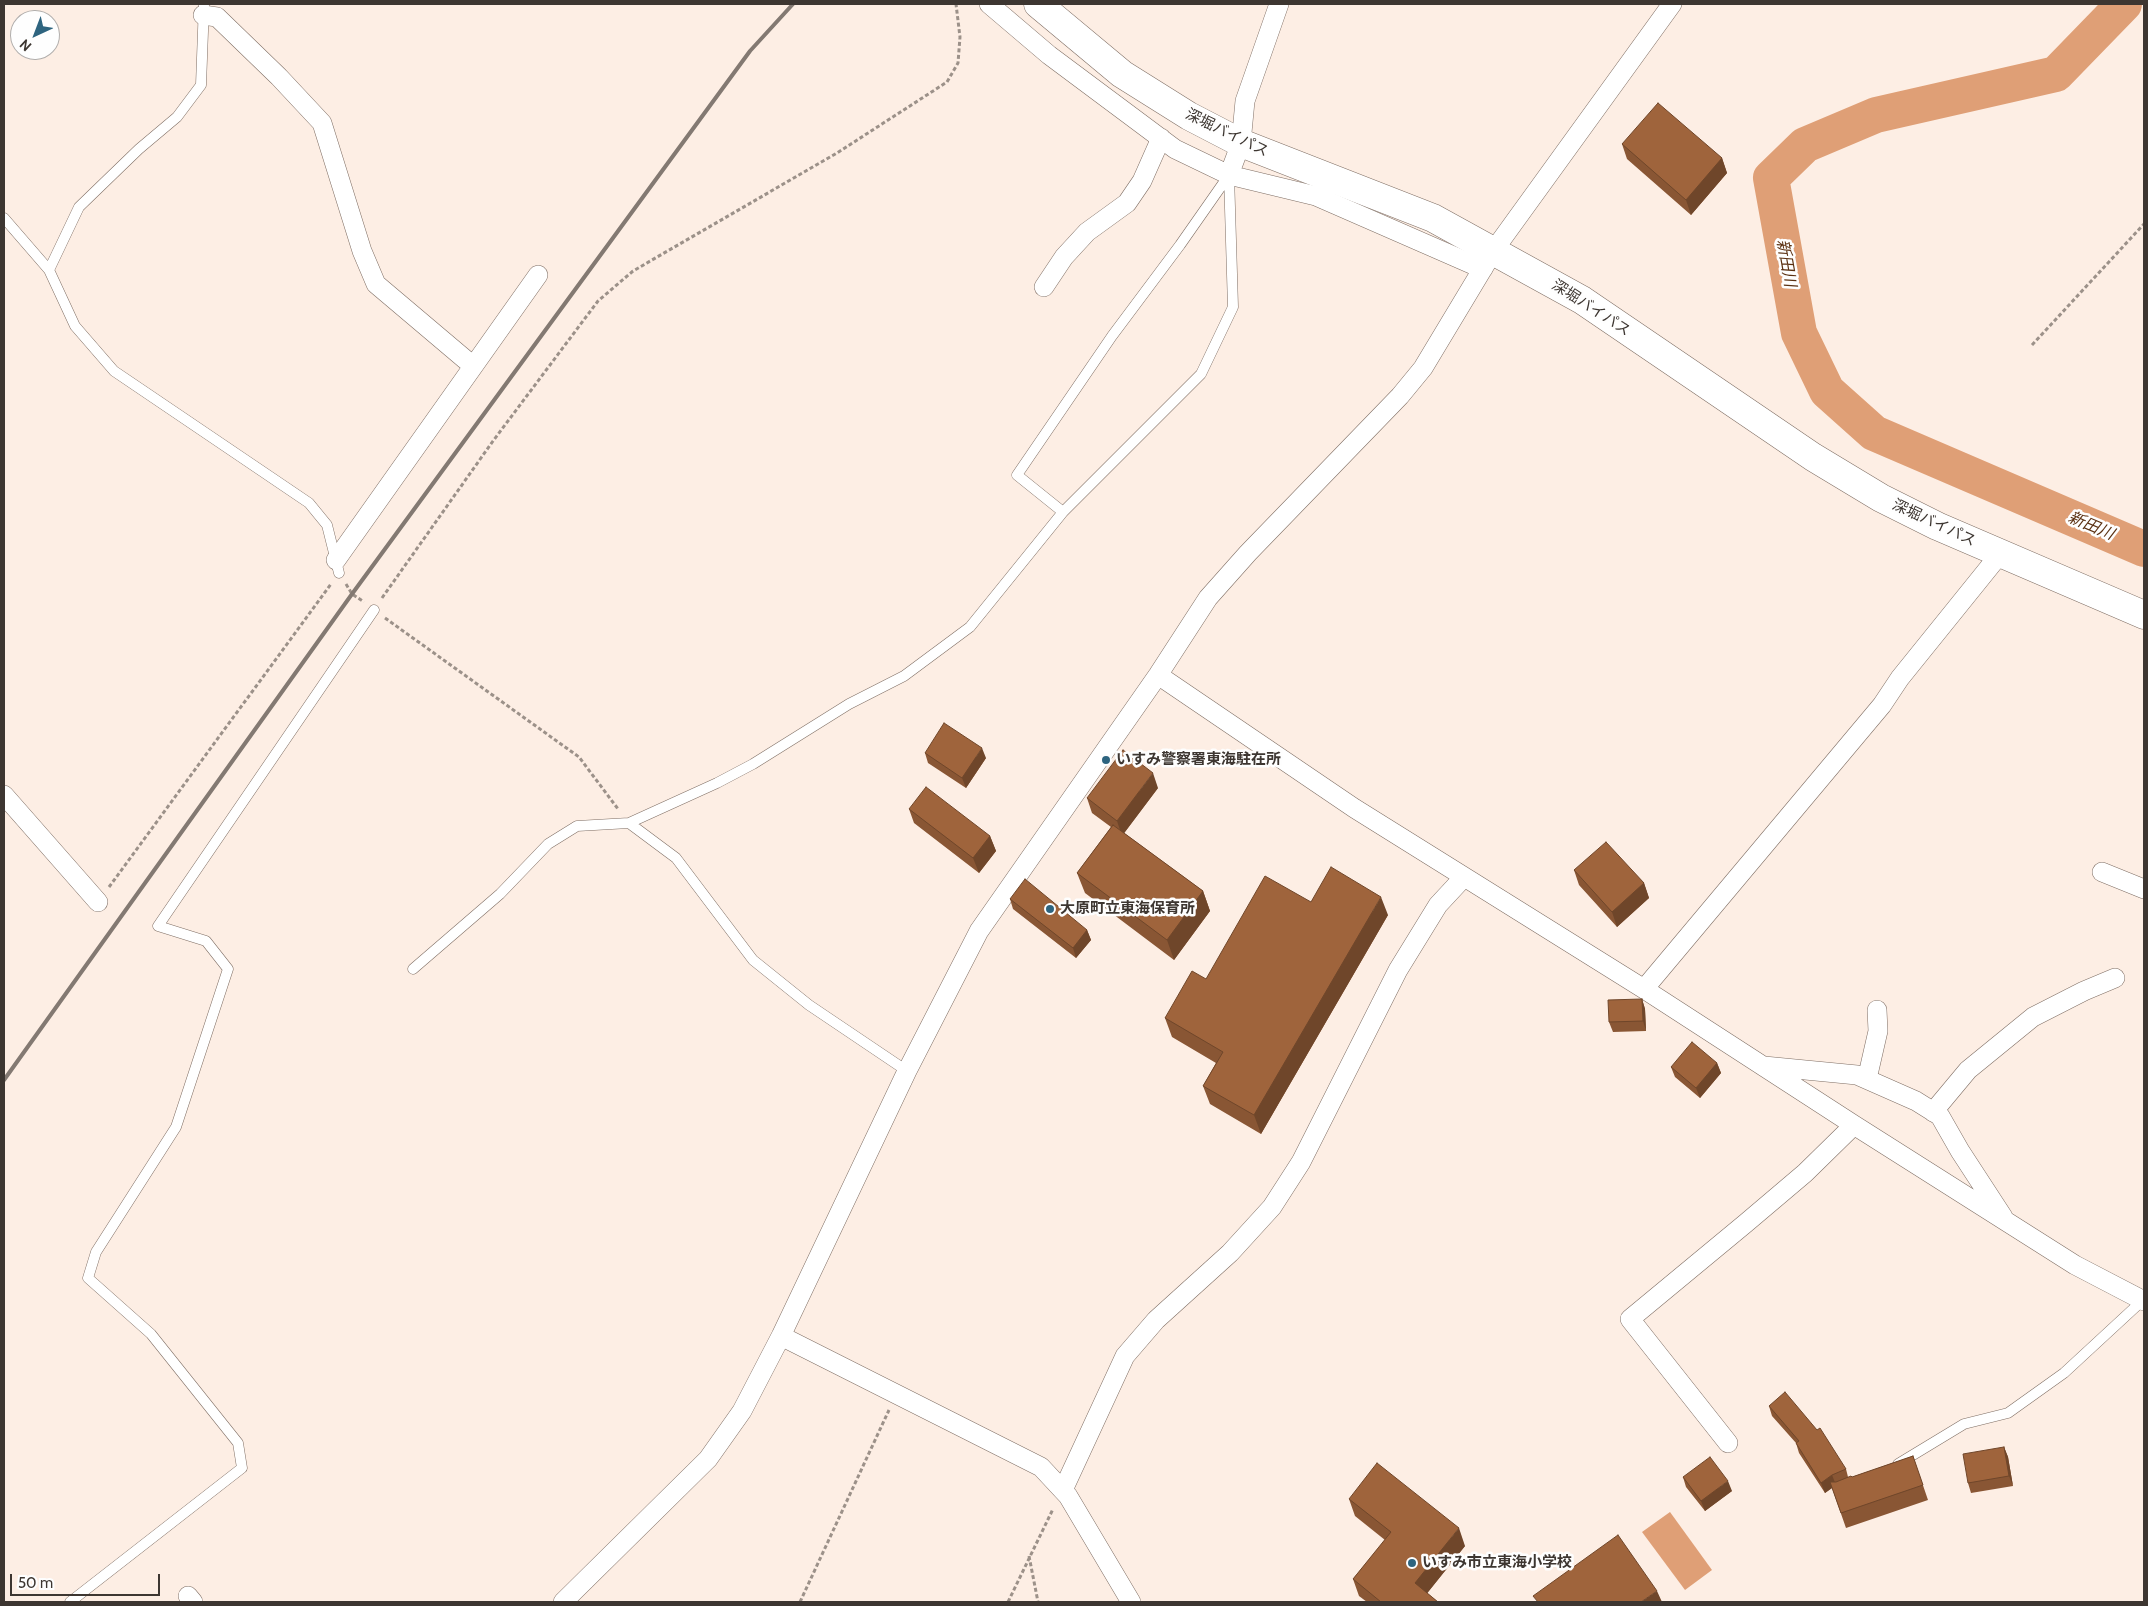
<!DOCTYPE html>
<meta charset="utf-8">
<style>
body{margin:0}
#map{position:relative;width:2148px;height:1606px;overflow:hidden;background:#fdeee4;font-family:Cabin,sans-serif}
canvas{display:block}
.frame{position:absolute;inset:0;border:5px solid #3d3631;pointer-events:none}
.north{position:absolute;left:10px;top:10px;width:50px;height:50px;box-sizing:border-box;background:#fefefe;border:1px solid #b1aeac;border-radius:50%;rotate:223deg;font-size:14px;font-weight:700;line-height:20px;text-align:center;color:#3d3631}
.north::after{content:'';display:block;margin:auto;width:18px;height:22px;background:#2e647f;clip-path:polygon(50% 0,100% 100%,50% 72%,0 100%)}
.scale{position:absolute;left:10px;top:1574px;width:150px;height:22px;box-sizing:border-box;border:2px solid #3d3631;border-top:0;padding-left:6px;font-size:15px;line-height:18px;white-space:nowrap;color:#3d3631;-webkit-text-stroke:4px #fefefe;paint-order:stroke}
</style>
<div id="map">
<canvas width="2148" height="1606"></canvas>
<div class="frame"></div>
<div class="north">N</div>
<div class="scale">50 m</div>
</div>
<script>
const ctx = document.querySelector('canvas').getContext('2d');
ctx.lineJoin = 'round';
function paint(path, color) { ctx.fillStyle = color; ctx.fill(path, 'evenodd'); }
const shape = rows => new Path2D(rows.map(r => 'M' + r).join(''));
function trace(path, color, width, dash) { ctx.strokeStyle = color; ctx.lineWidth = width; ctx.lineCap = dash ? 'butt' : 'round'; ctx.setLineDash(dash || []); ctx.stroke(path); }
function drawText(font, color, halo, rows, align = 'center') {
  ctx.font = font + ' Cabin,"Noto Sans JP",sans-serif'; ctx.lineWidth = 5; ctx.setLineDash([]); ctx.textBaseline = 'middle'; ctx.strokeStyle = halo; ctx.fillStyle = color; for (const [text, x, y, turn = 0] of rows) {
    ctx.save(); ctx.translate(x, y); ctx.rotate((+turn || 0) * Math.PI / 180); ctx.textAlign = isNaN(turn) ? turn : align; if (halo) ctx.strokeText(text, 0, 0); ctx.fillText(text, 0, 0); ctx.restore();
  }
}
paint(shape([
 [1670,1512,1712,1570,1685,1590,1642,1532]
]), '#df9f76');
trace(shape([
 [2124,4,2056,74,1876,115,1805,145,1771,178,1799,333,1827,391,1874,433,2144,549]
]), '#df9f76', 36);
const lane = shape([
 [4,218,49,270,75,326,114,371,309,503,327,525,339,573],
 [49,270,79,207,139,149,177,117,201,85,204,4],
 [1063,512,1017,475,1112,336,1180,245,1229,175],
 [629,823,676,858,753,960,809,1005,907,1071],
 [413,969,500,894,548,844,577,826,629,823,717,783,753,764,849,704,904,676,970,627,1063,512,1201,374,1233,307,1229,175],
 [1898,1464,1964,1424,2008,1413,2064,1373,2143,1300],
 [70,1602,242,1468,238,1443,151,1334,88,1278,96,1252,176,1127,228,969,206,941,158,926,374,610]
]);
const street = shape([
 [989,4,1049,55,1175,149,1229,175,1316,196,1483,269],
 [203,15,217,17,279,77,322,123,362,251,376,284,473,366],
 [1229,175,1241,143,1245,101,1279,4],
 [1044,287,1064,257,1087,232,1127,203,1142,181,1161,138],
 [336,560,538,275],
 [1158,675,1354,808,1644,989,1854,1125,2075,1265,2144,1301],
 [4,795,98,902],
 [2102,872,2144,889],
 [1644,989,1882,705,1900,678,2000,554],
 [1764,1066,1857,1075,1916,1101,1940,1116,1960,1151,2003,1217],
 [1867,1079,1878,1031,1877,1010],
 [1933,1112,1968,1070,2033,1017,2084,991,2115,978],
 [781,1336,1041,1467,1068,1496,1131,1602],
 [1728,1443,1630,1319,1746,1223,1805,1173,1854,1125],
 [1063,1490,1125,1356,1156,1320,1230,1253,1272,1207,1301,1162,1398,970,1438,905,1464,877],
 [188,1596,193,1602],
 [563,1602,708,1459,742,1411,781,1336,907,1071,979,931,1158,675,1208,598,1248,553,1400,396,1423,368,1494,250,1672,4]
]);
const highway = shape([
 [1038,4,1122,74,1189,116,1241,143,1433,218,1582,300,1813,457,1881,498,1937,526,2144,615]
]);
trace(lane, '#7f6e64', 11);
trace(street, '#7f6e64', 20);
trace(highway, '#7f6e64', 29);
trace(shape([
 [2032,345,2144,224],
 [346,584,352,594,364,602],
 [382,598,493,441,598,301,633,271,837,153,947,82,958,63,960,37,956,4],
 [385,618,579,757,618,809],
 [109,887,331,584],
 [1029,1556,1038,1602],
 [800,1602,889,1410],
 [1008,1602,1053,1509]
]), '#9c9189', 3, [4, 2.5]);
trace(lane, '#fff', 10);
trace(street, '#fff', 19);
trace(highway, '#fff', 28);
trace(shape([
 [4,1080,352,594,750,51,793,4]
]), '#837972', 4);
paint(shape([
 [1622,144,1722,158,1727,173,1691,215,1627,159],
 [925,753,986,758,966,788,928,763],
 [1158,788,1124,833,1203,891,1210,911,1174,960,1085,893,1077,873,1111,827,1092,813,1087,798],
 [909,809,990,836,996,851,979,873,914,823],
 [1574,870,1644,883,1649,898,1617,927,1579,885],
 [1010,899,1087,930,1091,940,1076,958,1013,909],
 [1311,902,1388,915,1261,1134,1210,1104,1203,1086,1216,1063,1172,1037,1165,1018,1206,979],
 [1642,999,1645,1009,1646,1031,1613,1032,1609,1022],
 [1717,1063,1721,1073,1700,1098,1675,1077,1671,1067],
 [1769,1406,1846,1469,1848,1477,1852,1477,1913,1456,1928,1500,1846,1528,1832,1488,1825,1493,1799,1453,1796,1443,1772,1416],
 [2004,1447,2008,1457,2013,1486,1971,1493,1968,1483],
 [1683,1477,1732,1491,1705,1511,1686,1487],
 [1349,1499,1465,1546,1427,1593,1438,1602,1367,1602,1359,1596,1353,1579,1385,1540,1355,1516]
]), '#895634');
paint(shape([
 [1722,158,1727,173,1691,215,1686,200],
 [982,748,986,758,966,788,962,778],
 [1153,773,1158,788,1122,836,1117,821],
 [990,836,996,851,979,873,973,858],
 [1644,883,1649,898,1617,927,1612,912],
 [1203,891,1210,911,1174,960,1167,940],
 [1381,897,1388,915,1261,1134,1254,1115],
 [1087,930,1091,940,1076,958,1073,948],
 [1642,999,1645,1009,1646,1031,1643,1021],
 [1717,1063,1721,1073,1700,1098,1696,1088],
 [2004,1447,2008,1457,2013,1486,2009,1476],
 [1832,1475,1836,1485,1825,1493,1821,1483],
 [1728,1481,1732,1491,1705,1511,1701,1501],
 [1459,1528,1465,1546,1421,1601,1415,1583],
 [1657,1591,1662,1602,1641,1602]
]), '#6f462a');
const building = shape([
 [1658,103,1722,158,1686,200,1622,144,1658,103],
 [944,723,982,748,962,778,925,753,944,723],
 [1123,750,1153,773,1117,821,1087,798,1123,750],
 [926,787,990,836,973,858,909,809,926,787],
 [1113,825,1203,891,1167,940,1077,873,1113,825],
 [1606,842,1644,883,1612,912,1574,870,1606,842],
 [1331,867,1381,897,1254,1115,1203,1086,1223,1052,1165,1018,1192,971,1206,979,1265,876,1311,902,1331,867],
 [1025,879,1087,930,1073,948,1010,899,1025,879],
 [1642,999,1643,1021,1609,1022,1608,1000,1642,999],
 [1692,1042,1717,1063,1696,1088,1671,1067,1692,1042],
 [1785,1392,1817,1430,1820,1428,1846,1469,1832,1475,1821,1483,1796,1443,1799,1441,1769,1406,1785,1392],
 [2004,1447,2009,1476,1968,1483,1963,1454,2004,1447],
 [1913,1456,1923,1485,1841,1513,1830,1482,1836,1482,1851,1476,1852,1477,1913,1456],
 [1710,1457,1728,1481,1701,1501,1683,1477,1710,1457],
 [1377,1463,1459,1528,1415,1583,1438,1602,1381,1602,1353,1579,1391,1532,1349,1499,1377,1463],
 [1618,1535,1657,1591,1641,1602,1538,1602,1533,1596,1618,1535]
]);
paint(building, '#9f643c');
trace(building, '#6f462a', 1);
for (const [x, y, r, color] of [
 [1106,760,5,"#2e647f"],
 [1050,909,5,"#2e647f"],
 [1412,1563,5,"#2e647f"]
]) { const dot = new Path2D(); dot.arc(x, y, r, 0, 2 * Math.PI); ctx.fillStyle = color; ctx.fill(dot); trace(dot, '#fefefe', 2); }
drawText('15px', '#3d3631', '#fefefe', [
 ["深堀バイパス",1227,133,26],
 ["深堀バイパス",1591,308,33],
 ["深堀バイパス",1934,523,25]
]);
drawText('bold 15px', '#3d3631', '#fefefe', [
 ["いすみ警察署東海駐在所",1116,760],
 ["大原町立東海保育所",1060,909],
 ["いすみ市立東海小学校",1422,1563]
], 'left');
drawText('italic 16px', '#5a3011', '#fefefe', [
 ["新田川",1786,263,80],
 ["新田川",2091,526,23]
]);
</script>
